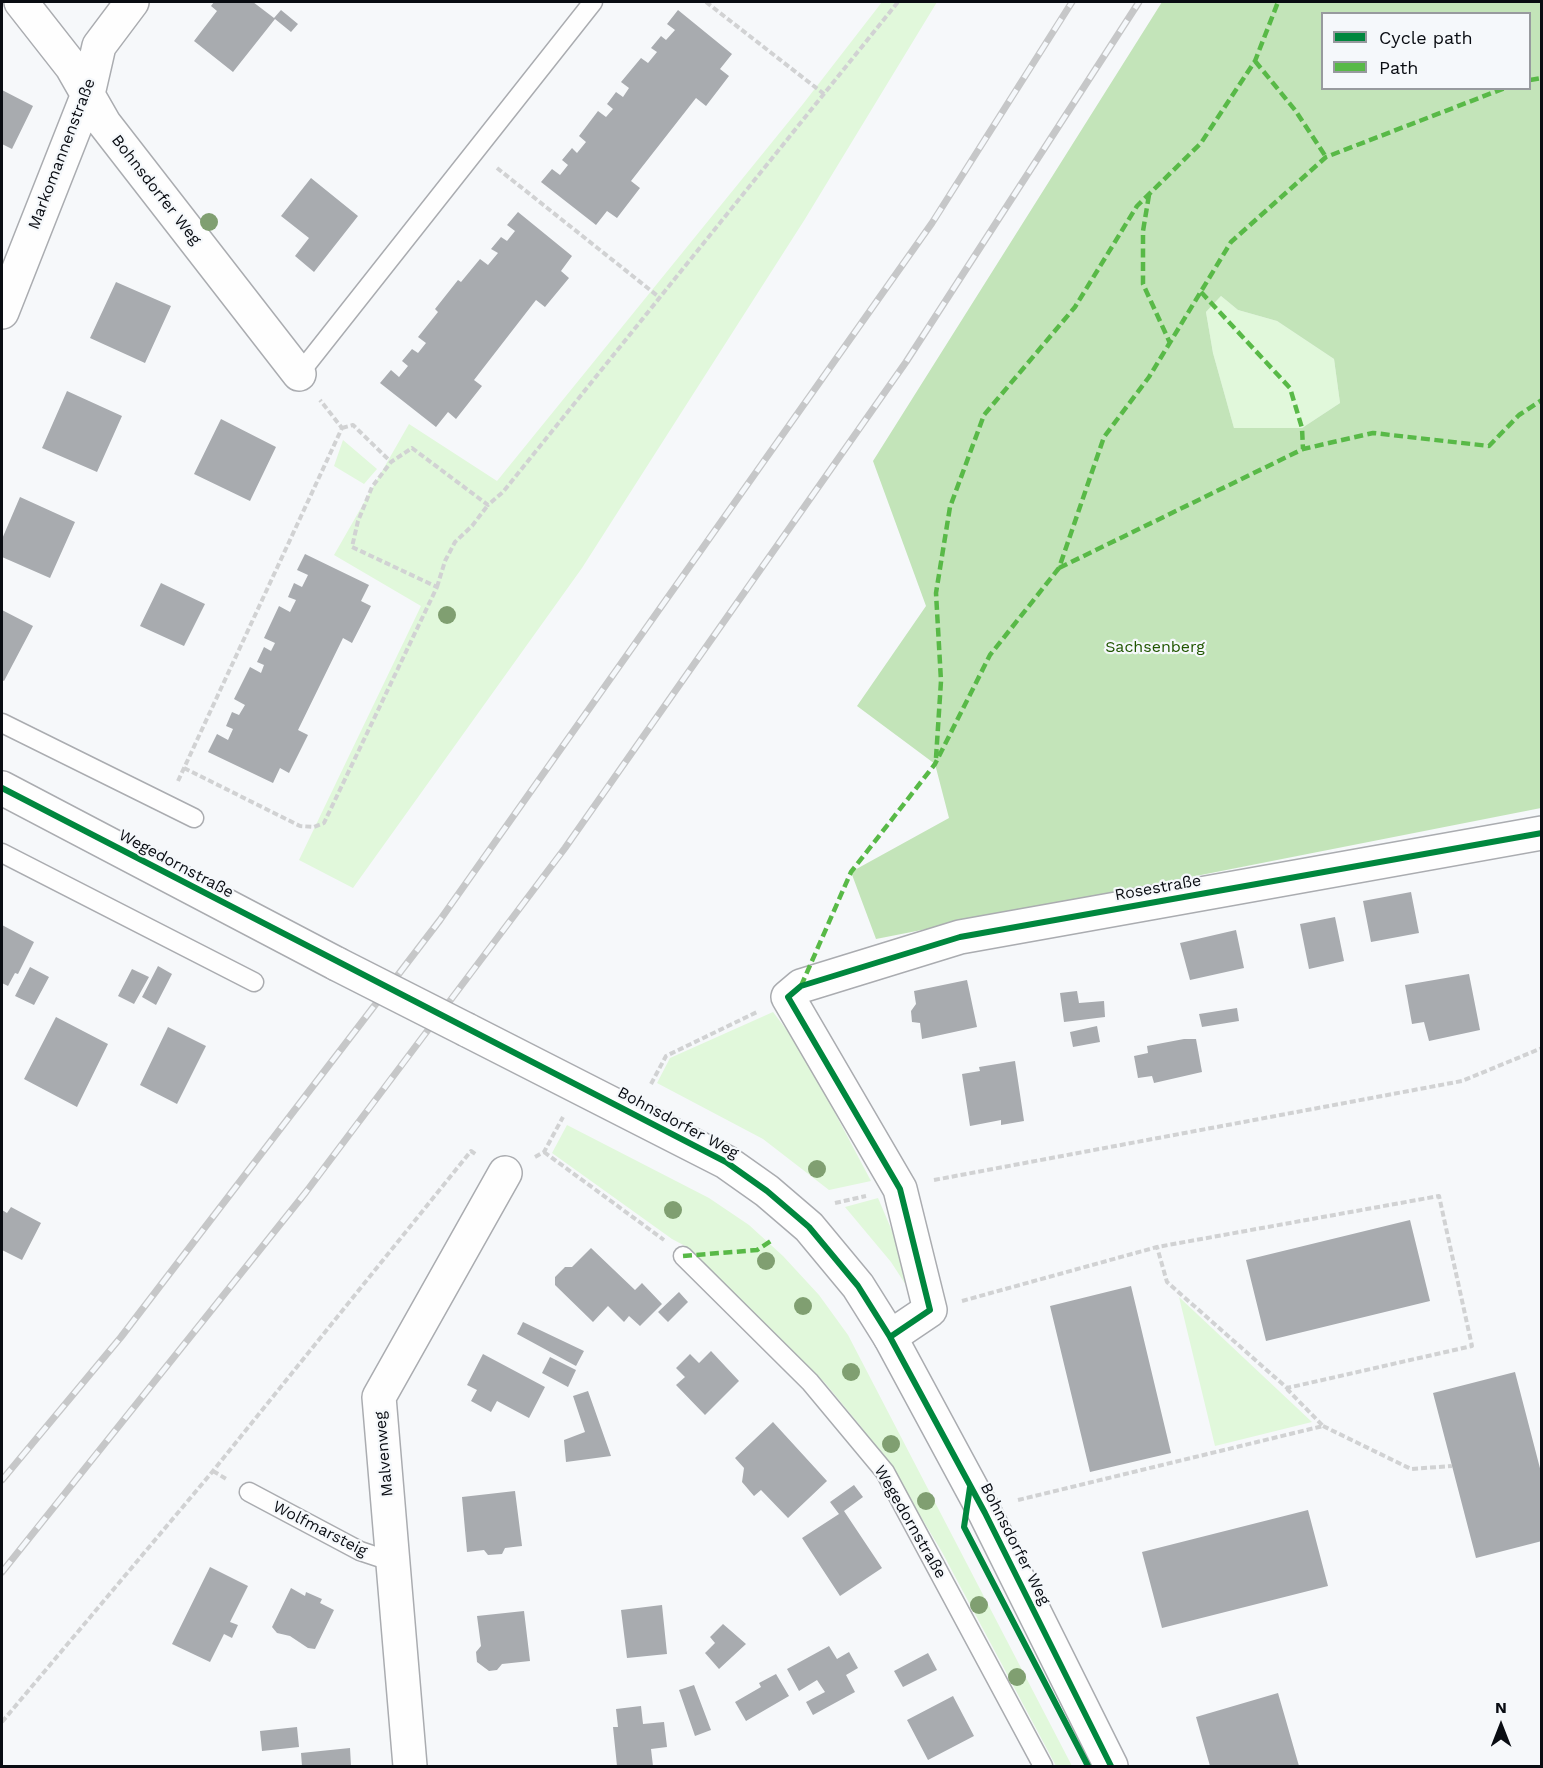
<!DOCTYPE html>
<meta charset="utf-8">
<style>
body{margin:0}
#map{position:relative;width:1543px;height:1768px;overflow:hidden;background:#f6f8fa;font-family:"Work Sans",sans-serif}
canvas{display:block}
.frame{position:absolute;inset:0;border:3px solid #090c12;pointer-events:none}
.legend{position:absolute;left:1321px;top:12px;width:210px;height:78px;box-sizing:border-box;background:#f5f8fb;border:2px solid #979a9e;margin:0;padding:8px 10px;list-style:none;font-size:18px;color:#090c12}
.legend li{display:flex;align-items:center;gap:12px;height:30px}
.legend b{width:30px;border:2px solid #979a9e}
.north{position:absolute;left:1471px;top:1696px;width:60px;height:60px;-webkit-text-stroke:4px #f5f8fb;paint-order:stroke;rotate:0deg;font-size:16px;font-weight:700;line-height:24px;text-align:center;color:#090c12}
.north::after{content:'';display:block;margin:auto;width:21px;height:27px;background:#090c12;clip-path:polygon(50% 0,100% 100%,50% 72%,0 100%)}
</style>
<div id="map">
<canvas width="1543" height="1768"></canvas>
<div class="frame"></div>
<ul class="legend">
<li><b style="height:8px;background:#00873e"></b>Cycle path</li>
<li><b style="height:8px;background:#58b947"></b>Path</li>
</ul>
<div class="north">N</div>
</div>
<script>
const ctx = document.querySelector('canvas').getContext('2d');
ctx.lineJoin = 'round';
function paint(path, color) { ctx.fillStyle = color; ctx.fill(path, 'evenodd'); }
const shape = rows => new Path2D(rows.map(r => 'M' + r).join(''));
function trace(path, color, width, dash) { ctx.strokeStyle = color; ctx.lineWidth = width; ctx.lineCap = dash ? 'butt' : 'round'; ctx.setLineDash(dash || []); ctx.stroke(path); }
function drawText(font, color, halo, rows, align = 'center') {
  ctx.font = font + ' "Work Sans",sans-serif'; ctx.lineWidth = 4.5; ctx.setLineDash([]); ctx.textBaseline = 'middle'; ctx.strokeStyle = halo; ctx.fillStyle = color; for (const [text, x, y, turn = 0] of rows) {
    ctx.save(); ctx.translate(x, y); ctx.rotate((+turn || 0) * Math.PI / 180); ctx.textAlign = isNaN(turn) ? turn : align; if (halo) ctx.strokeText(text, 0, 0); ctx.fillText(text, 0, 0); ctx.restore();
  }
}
paint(shape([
 [882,2,937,2,805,219,582,568,353,888,299,860,421,606,334,555,409,424,497,481,803,104],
 [1221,296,1238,310,1277,321,1334,359,1340,403,1302,428,1234,428,1213,353,1206,312],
 [343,440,377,469,364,484,334,466],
 [773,1012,822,1076,835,1113,871,1181,829,1190,763,1139,657,1083,670,1058],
 [567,1125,709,1198,749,1225,783,1256,819,1295,848,1335,1072,1766,1056,1766,942,1552,898,1479,862,1428,825,1383,689,1248,672,1239,552,1153],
 [878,1198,907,1266,913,1296,891,1262,845,1207],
 [1179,1297,1312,1422,1215,1446]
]), '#e1f8db');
paint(shape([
 [1162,2,1541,2,1541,808,876,939,851,872,949,818,935,764,857,706,926,606,873,461],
 [1322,14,1530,14,1530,88,1322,88],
 [1221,296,1238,310,1277,321,1334,359,1340,403,1302,428,1234,428,1213,353,1206,312]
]), '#c3e4b9');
paint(shape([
 [214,2,253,2,274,18,281,10,298,24,291,32,275,19,233,72,194,41,217,11,211,6],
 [678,10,732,54,720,69,729,76,706,106,696,98,631,181,640,188,617,218,607,211,596,225,541,182,552,169,560,175,568,165,562,160,572,148,577,153,586,142,579,136,598,111,606,117,613,109,607,104,616,92,623,97,629,88,621,82,641,58,648,63,657,52,651,48,661,36,666,40,675,30,667,24],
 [2,90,33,106,12,149,2,144],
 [311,178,358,216,314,272,295,256,309,238,281,216],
 [518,212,572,256,561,271,569,278,545,307,536,300,474,380,482,386,456,419,448,412,436,427,380,383,391,370,399,377,408,366,402,361,412,349,418,353,426,343,418,337,438,312,435,309,458,280,461,282,480,259,488,265,498,253,491,249,501,237,507,241,515,231,507,225],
 [116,282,171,306,145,363,90,338],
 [67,391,122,416,97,472,42,448],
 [221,419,276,447,250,501,194,474],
 [20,497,75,522,50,578,2,557,2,539],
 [305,554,369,585,361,601,371,606,352,643,343,638,298,730,308,735,289,773,280,768,273,783,208,752,217,734,228,740,233,729,226,726,232,712,239,715,245,705,234,699,250,667,261,673,264,665,257,662,264,647,271,651,275,643,264,638,279,606,290,612,296,600,288,597,294,583,302,587,308,575,297,570],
 [161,583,205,604,184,646,140,626],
 [2,610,33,626,4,681,2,680],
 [1411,892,1419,933,1371,942,1363,901],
 [1335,917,1344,961,1309,969,1300,924],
 [2,925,34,942,18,974,15,973,8,986,2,983],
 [1236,930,1244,968,1190,980,1180,943],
 [158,966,172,974,156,1005,142,997],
 [30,967,49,977,34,1005,15,996],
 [132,969,149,977,134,1004,118,996],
 [1469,974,1480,1030,1429,1041,1424,1022,1412,1024,1405,985],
 [967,980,977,1027,922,1039,920,1023,912,1022,911,1011,916,1004,914,991],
 [1077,991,1079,1003,1104,1001,1105,1017,1064,1022,1060,993],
 [1237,1008,1239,1021,1202,1027,1199,1014],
 [56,1017,108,1044,77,1107,24,1079],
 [1097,1026,1100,1042,1073,1047,1070,1032],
 [168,1027,206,1046,177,1104,140,1085],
 [1184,1039,1196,1039,1202,1072,1154,1083,1152,1076,1138,1078,1134,1056,1148,1053,1147,1046],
 [1015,1061,1024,1121,1001,1125,1001,1120,970,1126,962,1074,980,1071,979,1067],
 [11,1207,41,1223,22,1260,2,1250,2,1210,7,1213],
 [1410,1220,1430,1301,1266,1341,1246,1260],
 [591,1248,635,1290,642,1283,662,1304,640,1326,629,1316,624,1322,608,1306,593,1322,555,1285,555,1277,565,1267,572,1267],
 [1131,1286,1171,1453,1090,1472,1050,1306],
 [679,1292,688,1302,668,1322,658,1312],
 [523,1322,584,1351,576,1366,517,1334],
 [711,1351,739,1381,705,1415,676,1385,685,1377,676,1368,690,1354,699,1363],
 [483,1354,545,1387,529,1418,497,1401,491,1412,471,1401,477,1390,467,1385],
 [550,1357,576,1370,568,1387,542,1373],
 [1515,1372,1542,1476,1542,1541,1476,1558,1433,1393],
 [588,1391,611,1456,566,1462,564,1440,585,1432,573,1396],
 [773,1422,827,1481,788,1518,761,1490,754,1496,742,1482,744,1468,735,1458],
 [854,1485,863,1497,844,1511,882,1568,840,1596,802,1538,839,1514,830,1502],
 [515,1491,522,1546,505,1548,502,1554,488,1555,484,1550,467,1552,462,1497],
 [1308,1510,1328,1586,1162,1628,1142,1552],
 [210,1567,248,1586,230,1622,238,1625,232,1638,224,1634,210,1662,172,1644],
 [291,1588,305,1596,306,1592,322,1599,320,1603,334,1610,315,1649,308,1648,290,1636,277,1633,272,1627],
 [662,1605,667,1654,627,1658,621,1610],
 [524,1611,530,1661,502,1664,497,1670,489,1671,477,1662,476,1652,481,1646,477,1616],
 [723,1624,746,1644,719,1669,705,1653,715,1643,710,1637],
 [829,1646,837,1659,849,1652,858,1668,846,1675,855,1692,813,1715,806,1702,825,1692,817,1680,799,1691,787,1669],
 [928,1653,937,1670,903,1687,894,1671],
 [776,1674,789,1696,746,1721,735,1702,761,1687,759,1683],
 [694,1685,711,1730,695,1736,679,1690],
 [1278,1693,1299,1766,1210,1766,1196,1717],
 [953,1696,974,1736,928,1760,907,1720],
 [641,1706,643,1724,664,1722,667,1747,651,1749,653,1766,617,1766,613,1727,618,1727,616,1709],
 [297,1727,299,1747,262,1751,260,1731],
 [350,1748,351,1766,302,1766,301,1753]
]), '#a8abaf');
const service = shape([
 [299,374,593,2],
 [2,723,194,818],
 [2,853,254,982],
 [683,1256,810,1382,885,1472,1043,1766],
 [249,1492,360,1551,393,1562]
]);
const minor = shape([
 [21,2,72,67,104,123,299,374],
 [2,312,88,94,99,46,132,2],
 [890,1337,930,1310,900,1189,788,997,801,986,960,937,1542,833],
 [410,1766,379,1397,505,1173]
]);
const tertiary = shape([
 [2,788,337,964],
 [467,1030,726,1162,767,1191,809,1227,858,1286,890,1337,985,1513,1111,1766]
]);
trace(service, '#aaacb0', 21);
trace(minor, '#aaacb0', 36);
trace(tertiary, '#aaacb0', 36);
trace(shape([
 [706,2,824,94],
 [497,168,659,297],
 [342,428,353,425,391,462],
 [437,587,445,561,455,542,472,526,488,505],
 [184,768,300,826,314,827,324,823,437,587,352,547,358,521,372,487,391,462,412,448,488,505,503,492,898,2],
 [178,781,342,428,320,400],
 [651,1084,666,1056,757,1012],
 [544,1152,664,1240],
 [535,1157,544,1152,563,1117],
 [934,1180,1462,1081,1542,1048],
 [835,1203,866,1196],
 [962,1301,1157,1247,1439,1196,1472,1346,1287,1388,1167,1282,1157,1247],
 [1323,1426,1411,1469,1452,1466],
 [213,1471,228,1480],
 [1018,1500,1323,1426,1287,1389],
 [2,1722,213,1471,471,1151,477,1155]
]), '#d1d2d3', 4, [6, 3]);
trace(service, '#fefefe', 18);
trace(minor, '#fefefe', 33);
trace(tertiary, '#fefefe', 33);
const rail = shape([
 [2,1480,121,1337,440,920,932,223,1072,2],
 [2,1572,306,1192,565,848,906,362,1139,2]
]);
trace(rail, '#c6c7c8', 7);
trace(rail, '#f5f8fb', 4.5, [14]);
const tertiaryBridge = shape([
 [337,964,467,1030]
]);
trace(tertiaryBridge, '#aaacb0', 36, []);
trace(tertiaryBridge, '#fefefe', 33);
trace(shape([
 [1255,61,1295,110,1326,157],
 [1530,80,1542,78],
 [1149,195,1143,231,1143,284,1170,343],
 [1201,292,1290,388,1302,428,1303,449],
 [1059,568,1303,449,1373,433,1489,446,1519,415,1542,400],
 [936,758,941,681,936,593,950,507,984,415,1075,307,1137,206,1201,143,1255,61,1278,2],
 [801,986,851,872,935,764,990,655,1059,568,1104,437,1149,377,1231,242,1326,157,1505,88],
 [683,1256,757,1250,774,1239]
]), '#58b947', 4.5, [9, 4.5]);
trace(shape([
 [2,788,726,1162,767,1191,809,1227,858,1286,890,1337,985,1513,1111,1766],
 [890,1337,930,1310,900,1189,788,997,801,986,960,937,1542,833],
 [970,1487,964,1527,1088,1766]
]), '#00873e', 6);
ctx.fillStyle = '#809f71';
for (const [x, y] of [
 [209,222],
 [447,615],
 [817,1169],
 [673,1210],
 [766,1261],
 [803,1306],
 [851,1372],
 [891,1444],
 [926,1501],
 [979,1605],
 [1017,1677]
]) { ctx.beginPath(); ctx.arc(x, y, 9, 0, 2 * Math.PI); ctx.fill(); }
drawText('16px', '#090c12', '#f5f8fb', [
 ["Markomannenstraße",62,154,-69],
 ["Bohnsdorfer Weg",156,190,52],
 ["Wegedornstraße",176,864,28],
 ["Rosestraße",1158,888,-10],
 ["Bohnsdorfer Weg",678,1123,28],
 ["Malvenweg",384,1454,-95],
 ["Wegedornstraße",910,1522,60],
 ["Wolfmarsteig",320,1529,27],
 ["Bohnsdorfer Weg",1015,1544,63]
]);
drawText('16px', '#205601', '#f5f8fb', [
 ["Sachsenberg",1155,647]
]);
</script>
